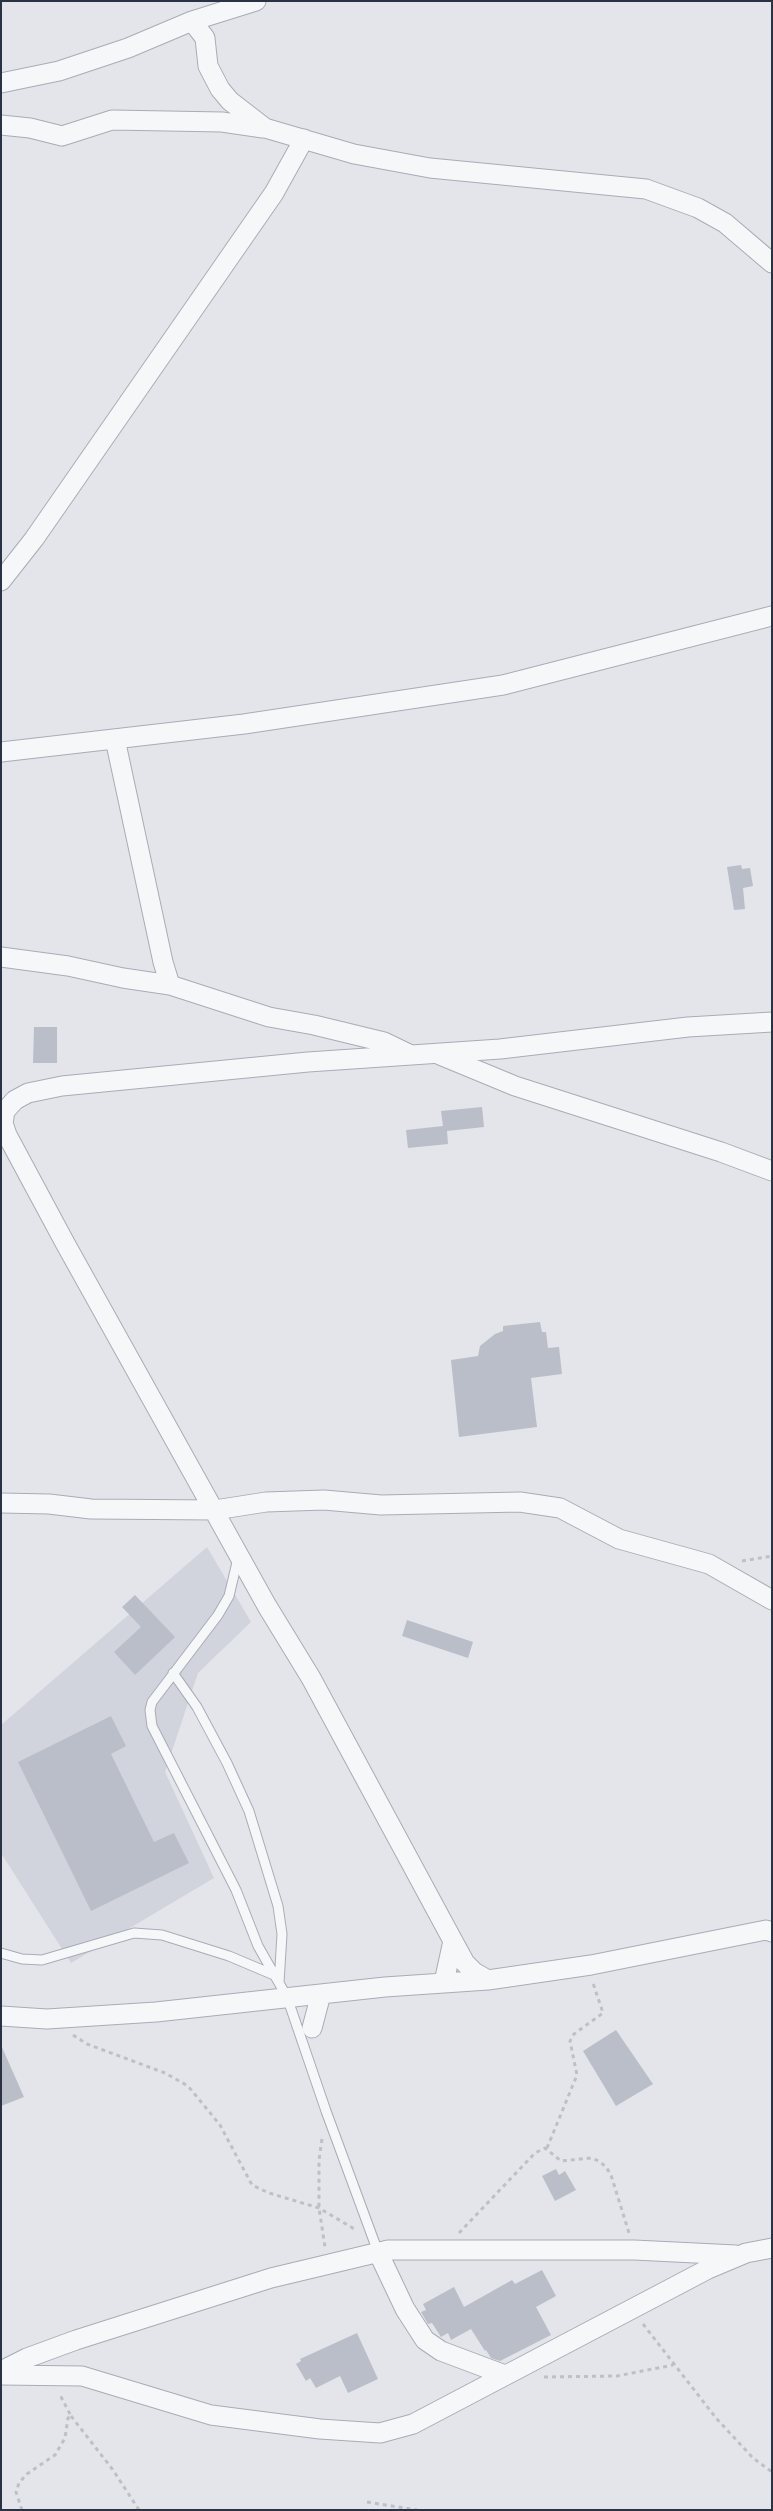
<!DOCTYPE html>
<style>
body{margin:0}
#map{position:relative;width:773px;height:2511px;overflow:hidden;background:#e3e5eb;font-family:Helvetica,sans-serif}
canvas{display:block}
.frame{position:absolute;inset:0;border:2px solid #2b3243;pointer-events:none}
</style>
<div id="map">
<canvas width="773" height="2511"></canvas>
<div class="frame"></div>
</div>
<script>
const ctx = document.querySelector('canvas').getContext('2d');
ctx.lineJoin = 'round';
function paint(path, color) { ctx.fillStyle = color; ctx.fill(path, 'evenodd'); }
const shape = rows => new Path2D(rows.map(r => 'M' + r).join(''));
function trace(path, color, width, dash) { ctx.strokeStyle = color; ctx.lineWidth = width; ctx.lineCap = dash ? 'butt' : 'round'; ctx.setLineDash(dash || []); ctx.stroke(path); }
paint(shape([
 [207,1547,251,1622,198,1673,165,1772,214,1878,71,1963,1,1853,1,1725]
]), '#d1d4dd');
paint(shape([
 [741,865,742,869,750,868,753,886,743,888,745,909,734,910,727,867],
 [34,1027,57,1027,57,1063,33,1063],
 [482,1107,484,1127,447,1131,448,1144,408,1148,406,1130,443,1126,441,1111],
 [540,1322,542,1332,546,1332,548,1348,559,1347,562,1374,531,1378,537,1427,459,1437,451,1360,478,1356,480,1346,495,1334,503,1331,503,1326],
 [135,1595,175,1637,135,1675,114,1652,141,1627,122,1607],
 [407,1620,473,1642,468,1658,402,1636],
 [111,1716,126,1746,111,1754,154,1842,174,1833,189,1863,91,1911,18,1762],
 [616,2030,653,2084,616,2106,583,2051],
 [1,2045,24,2097,1,2106],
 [556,2169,559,2175,565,2171,576,2190,555,2201,542,2176],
 [542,2270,556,2296,536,2307,551,2335,500,2361,491,2358,486,2350,485,2351,471,2329,451,2340,448,2333,441,2337,432,2323,428,2324,421,2312,426,2310,423,2304,454,2287,464,2307,512,2280,515,2284],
 [357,2333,378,2379,348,2393,340,2376,316,2388,310,2378,306,2381,296,2364,301,2361,300,2359]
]), '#babec8');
const lane = shape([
 [238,1558,229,1596,218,1615,152,1702,150,1710,152,1726,236,1890,258,1946,287,1997,326,2111,378,2252],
 [173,1673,197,1707,227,1763,249,1811,278,1906,282,1934,279,1983],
 [1,1953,22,1959,42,1960,134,1933,162,1935,229,1956,274,1975]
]);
const street = shape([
 [192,21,205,38,208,66,220,89,230,101,265,128,354,154,430,168,646,189,698,208,725,223,772,263],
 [1,83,59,71,128,48,192,21,256,1],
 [1,125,30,128,62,136,112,120,222,122,263,128],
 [1,581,34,539,274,193,304,139],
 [115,739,163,962,170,985],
 [1,752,244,724,503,685,772,616],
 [1,957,68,966,123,978,170,985,269,1017,314,1025,384,1042,411,1055],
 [440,1055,515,1086,721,1152,772,1171],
 [1,1503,49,1504,91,1509,215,1510,266,1502,324,1500,381,1505,520,1502,560,1508,619,1539,709,1564,772,1600],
 [488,1980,474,1972,465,1963,453,1941,311,1678,267,1606,65,1243,7,1135,3,1123,5,1111,15,1100,28,1093,62,1086,308,1062,500,1049,688,1027,772,1022],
 [444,1982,453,1941],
 [1,2016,47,2019,156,2012,385,1987,488,1980,591,1965,766,1930,772,1932],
 [312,2028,321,1994],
 [378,2252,405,2309,425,2340,441,2351,505,2375],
 [1,2371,27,2358,76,2340,271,2278,388,2250,634,2250,736,2255],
 [1,2375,82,2376,211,2415,320,2429,380,2433,413,2424,708,2269,746,2253,772,2248]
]);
trace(lane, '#a8acb5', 11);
trace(street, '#a8acb5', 21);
trace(shape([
 [742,1561,772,1556],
 [73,2035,87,2044,165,2073,188,2086,220,2125,252,2185,269,2193,319,2208,356,2230],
 [322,2139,319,2160,319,2208,325,2247],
 [547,2148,577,2075,570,2041,574,2034,603,2013,593,1983],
 [459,2233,535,2153,545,2148,561,2161,591,2158,599,2161,606,2167,611,2175,629,2233],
 [643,2324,716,2418,753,2458,772,2472],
 [544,2377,617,2376,673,2365],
 [71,2416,113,2470,139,2510],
 [367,2502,417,2510],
 [22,2510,16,2492,19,2483,27,2474,55,2455,65,2438,68,2418,71,2416,59,2393]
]), '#bdc0c6', 3, [4, 4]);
trace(lane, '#f6f7f9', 9);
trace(street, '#f6f7f9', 19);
</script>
